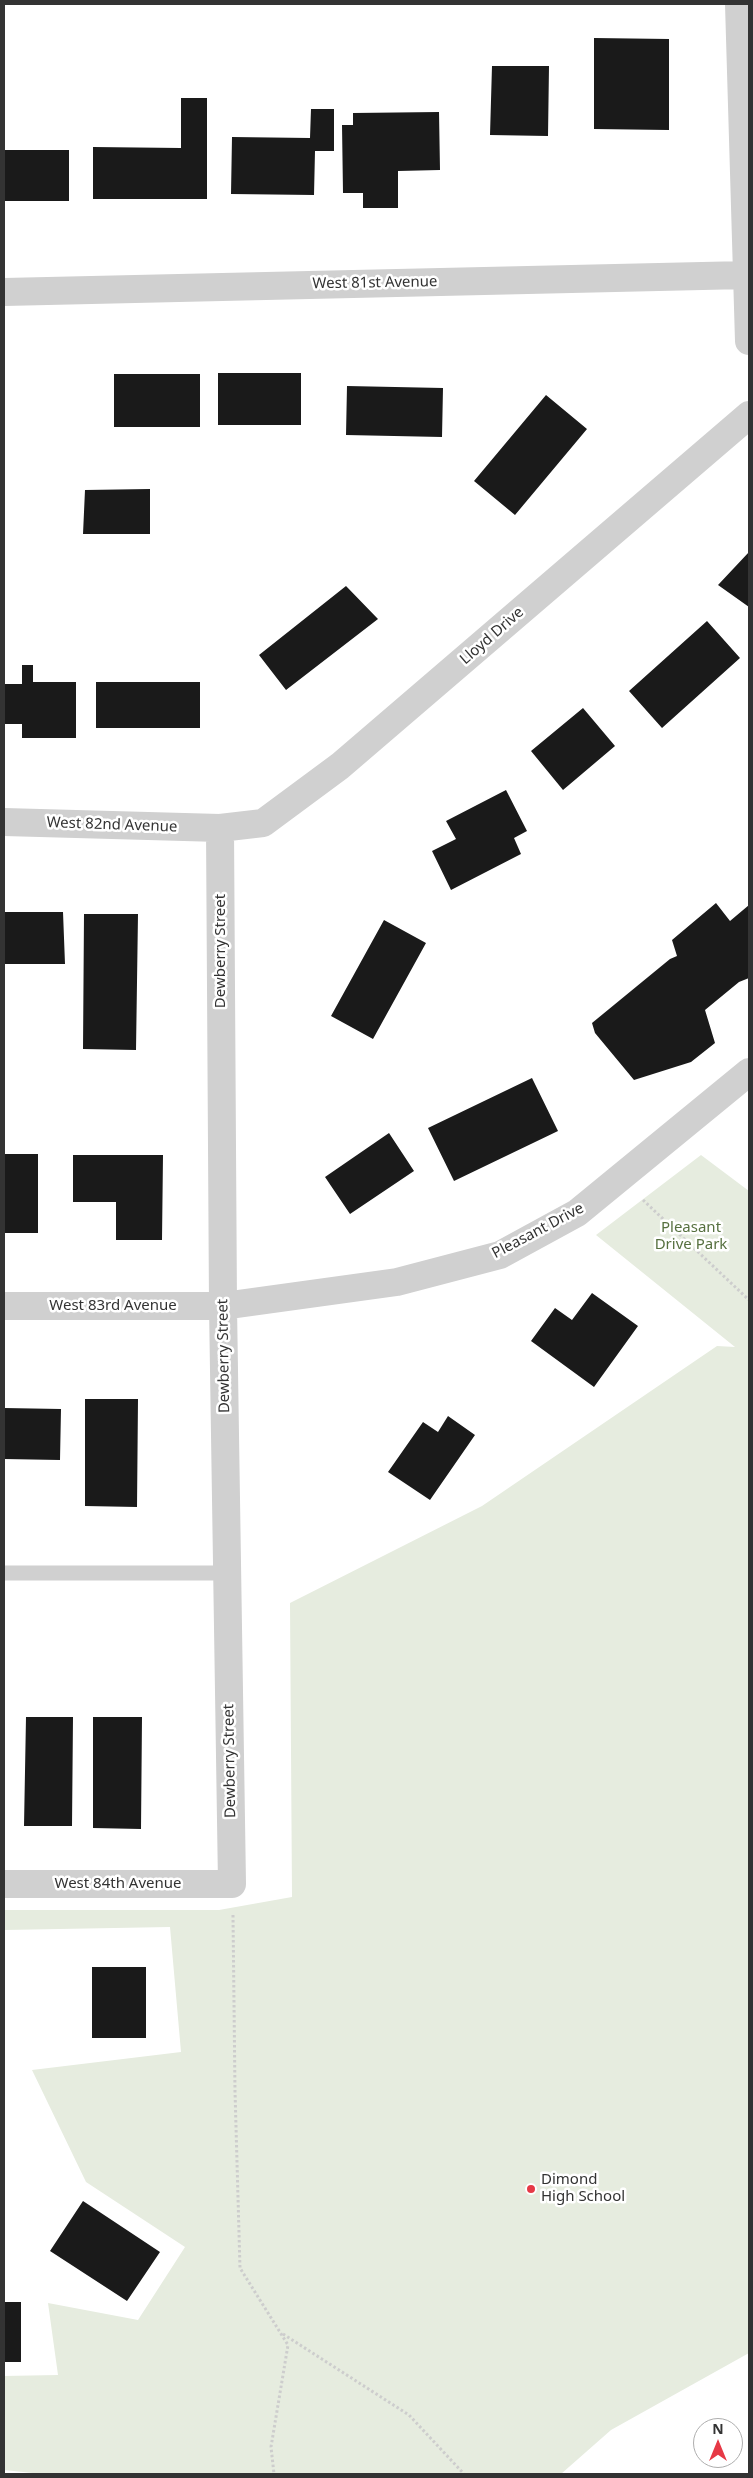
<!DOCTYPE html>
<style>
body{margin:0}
#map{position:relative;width:753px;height:2478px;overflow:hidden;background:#fff;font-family:"Noto Sans",sans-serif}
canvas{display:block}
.frame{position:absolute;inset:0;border:5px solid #333;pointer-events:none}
.north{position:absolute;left:693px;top:2418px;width:50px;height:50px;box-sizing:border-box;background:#fff;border:1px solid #adadad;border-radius:50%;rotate:0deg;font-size:14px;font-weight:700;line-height:20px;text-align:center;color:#333}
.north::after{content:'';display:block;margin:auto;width:18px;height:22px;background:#e63946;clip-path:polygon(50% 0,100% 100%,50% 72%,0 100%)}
</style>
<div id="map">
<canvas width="753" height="2478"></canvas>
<div class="frame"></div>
<div class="north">N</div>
</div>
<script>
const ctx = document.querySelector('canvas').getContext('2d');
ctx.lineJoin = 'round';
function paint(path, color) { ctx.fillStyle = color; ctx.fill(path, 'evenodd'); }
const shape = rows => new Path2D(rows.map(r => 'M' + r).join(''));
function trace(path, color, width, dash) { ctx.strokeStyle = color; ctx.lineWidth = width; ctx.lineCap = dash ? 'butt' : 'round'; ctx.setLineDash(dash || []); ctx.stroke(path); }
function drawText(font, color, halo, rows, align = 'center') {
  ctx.font = font + ' "Noto Sans",sans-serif'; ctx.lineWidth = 5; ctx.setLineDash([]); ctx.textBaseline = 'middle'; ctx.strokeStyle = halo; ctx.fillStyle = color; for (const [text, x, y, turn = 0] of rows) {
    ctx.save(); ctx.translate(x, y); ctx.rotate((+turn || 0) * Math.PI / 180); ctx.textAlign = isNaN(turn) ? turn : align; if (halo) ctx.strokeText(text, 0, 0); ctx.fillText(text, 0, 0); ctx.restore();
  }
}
paint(shape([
 [701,1155,749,1191,749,2353,611,2430,561,2474,42,2474,4,2470,4,2376,58,2375,48,2303,138,2320,185,2247,86,2182,32,2070,181,2052,170,1927,4,1930,4,1910,219,1910,292,1897,290,1603,482,1506,717,1346,735,1347,596,1235]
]), '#e6ecdf');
paint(shape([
 [594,38,669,39,669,130,594,129],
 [492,66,549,66,548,136,490,135],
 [181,98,207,98,207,199,93,199,93,147,181,148],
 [311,109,334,109,334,151,315,151,314,195,231,194,232,137,310,138],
 [439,112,440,170,398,171,398,208,363,208,363,193,343,193,342,125,353,125,353,113],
 [4,150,69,150,69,201,4,201],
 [218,373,301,373,301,425,218,425],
 [114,374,200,374,200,427,114,427],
 [347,386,443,388,442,437,346,435],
 [546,395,587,429,515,515,474,481],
 [150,489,150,534,83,534,85,490],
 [749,552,749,607,718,585],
 [346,586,378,619,286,690,259,655],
 [707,621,740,658,662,728,629,691],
 [22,665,33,665,33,682,76,682,76,738,22,738,22,724,4,724,5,684,22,684],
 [96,682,200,682,200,728,96,728],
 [583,708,615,746,563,790,531,751],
 [506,790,527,831,514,838,521,854,451,890,432,851,456,839,446,821],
 [716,903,730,921,749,905,749,978,739,982,705,1010,715,1043,691,1062,634,1080,595,1033,592,1023,670,959,677,956,672,940],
 [4,912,63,912,65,964,4,964],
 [84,914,138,914,136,1050,83,1049],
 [384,920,426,943,373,1039,331,1016],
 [532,1078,558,1131,454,1181,428,1128],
 [389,1133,414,1171,350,1214,325,1177],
 [4,1154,38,1154,38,1233,4,1233],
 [73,1155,163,1155,162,1240,116,1240,116,1202,73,1202],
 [592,1293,638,1326,594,1387,531,1341,555,1308,572,1320],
 [85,1399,138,1399,137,1507,85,1506],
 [4,1408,61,1409,60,1460,4,1459],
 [448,1416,475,1435,430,1500,388,1472,423,1422,438,1432],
 [26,1717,73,1717,72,1826,24,1826],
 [93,1717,142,1717,141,1829,93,1828],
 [92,1967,146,1967,146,2038,92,2038],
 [83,2201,160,2252,127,2301,50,2251],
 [4,2302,21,2302,21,2362,4,2362]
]), '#1a1a1a');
trace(shape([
 [643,1200,749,1300],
 [233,1915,235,2091,240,2268,288,2345,271,2447,274,2474],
 [283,2334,409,2415,464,2474]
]), '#cdcdcd', 3, [2.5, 2.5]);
trace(shape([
 [4,1573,227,1573]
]), '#d0d0d0', 15);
trace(shape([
 [739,4,749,341],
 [4,292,746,275],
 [4,822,220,828,263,823,340,766,749,415],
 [4,1306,223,1306,397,1282,500,1255,577,1213,749,1072],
 [4,1884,232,1884,223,1306,220,828]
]), '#d0d0d0', 28);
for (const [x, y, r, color] of [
 [531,2189,5,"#e63946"]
]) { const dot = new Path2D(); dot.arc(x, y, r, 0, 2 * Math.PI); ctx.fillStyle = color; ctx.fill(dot); trace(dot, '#fff', 2); }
drawText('15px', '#333', '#fff', [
 ["West 81st Avenue",375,283,-1],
 ["Lloyd Drive",492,636,-41],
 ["West 82nd Avenue",112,825,2],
 ["Dewberry Street",221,951,-90],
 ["Pleasant Drive",538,1231,-28],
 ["West 83rd Avenue",113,1306],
 ["Dewberry Street",224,1356,-91],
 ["Dewberry Street",230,1761,-91],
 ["West 84th Avenue",118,1884]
]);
drawText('15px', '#56703f', '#fff', [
 ["Pleasant",691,1228],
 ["Drive Park",691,1245]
]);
drawText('15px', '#333', '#fff', [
 ["Dimond",541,2180],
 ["High School",541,2197]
], 'left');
</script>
